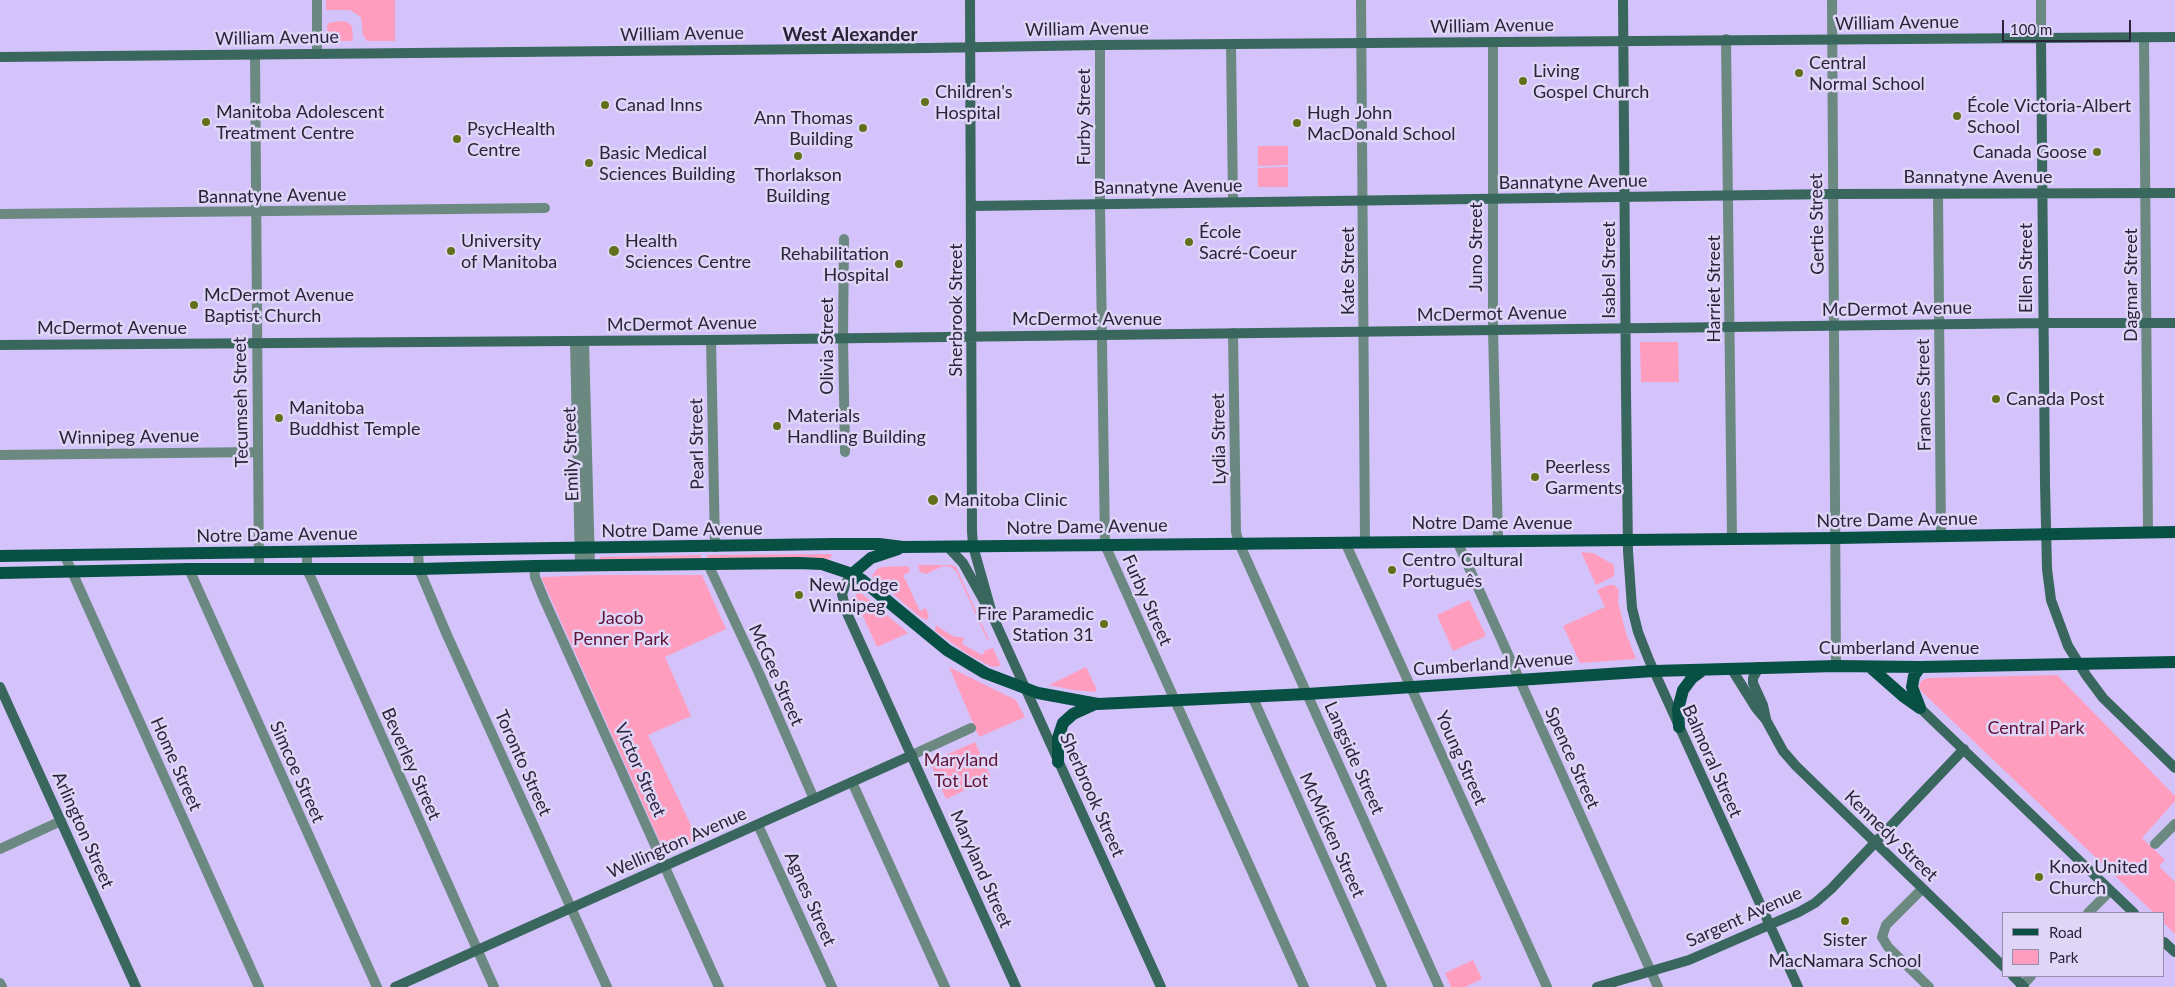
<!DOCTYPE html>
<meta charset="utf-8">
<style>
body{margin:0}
#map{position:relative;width:2175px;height:987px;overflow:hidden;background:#d4c3fb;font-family:Lato,sans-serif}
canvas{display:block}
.legend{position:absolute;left:2002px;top:912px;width:162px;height:65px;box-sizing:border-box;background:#ded5f7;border:1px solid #968eab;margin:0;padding:6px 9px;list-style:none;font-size:15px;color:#2a2439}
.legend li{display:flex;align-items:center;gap:10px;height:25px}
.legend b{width:25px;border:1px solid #968eab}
.scale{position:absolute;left:2002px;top:20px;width:129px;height:22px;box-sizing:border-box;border:2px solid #2a2439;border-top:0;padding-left:6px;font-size:15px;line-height:18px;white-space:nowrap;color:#2a2439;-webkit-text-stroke:4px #ded5f7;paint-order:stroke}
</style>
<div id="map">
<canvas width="2175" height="987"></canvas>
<ul class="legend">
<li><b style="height:6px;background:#084f44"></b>Road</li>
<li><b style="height:14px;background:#ff9dbe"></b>Park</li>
</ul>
<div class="scale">100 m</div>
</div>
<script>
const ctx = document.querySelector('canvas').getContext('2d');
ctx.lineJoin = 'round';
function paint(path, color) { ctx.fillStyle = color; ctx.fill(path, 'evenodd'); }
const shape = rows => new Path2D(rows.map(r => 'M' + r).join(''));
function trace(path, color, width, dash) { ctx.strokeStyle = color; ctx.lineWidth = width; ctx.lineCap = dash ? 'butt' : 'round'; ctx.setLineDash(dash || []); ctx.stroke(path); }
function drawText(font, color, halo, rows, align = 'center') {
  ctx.font = font + ' Lato,sans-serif'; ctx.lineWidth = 5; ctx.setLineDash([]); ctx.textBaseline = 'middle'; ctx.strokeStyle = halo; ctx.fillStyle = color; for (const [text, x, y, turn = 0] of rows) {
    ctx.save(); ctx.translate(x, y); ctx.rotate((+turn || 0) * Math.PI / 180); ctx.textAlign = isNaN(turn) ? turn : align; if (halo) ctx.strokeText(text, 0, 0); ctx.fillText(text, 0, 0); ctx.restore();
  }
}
paint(shape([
 [326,0,395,0,395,41,367,41,363,35,361,17,350,10,326,10],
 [341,21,347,22,352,26,353,41,328,41,327,26,329,23],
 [1258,146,1288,146,1288,165,1258,166],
 [1288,167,1288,187,1258,187,1258,168],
 [1640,342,1678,342,1679,382,1641,382],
 [1581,552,1593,553,1614,565,1614,576,1596,585],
 [832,554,830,559,801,557,707,559,707,555],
 [701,555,701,558,600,560,600,557],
 [918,565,951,565,956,567,989,640,987,639,956,571,951,567,943,566,926,574,920,572],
 [908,566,910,572,903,575,920,611,926,608,929,616,927,620,920,617,872,576,877,569,882,567],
 [597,575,702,575,726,629,665,657,691,716,648,735,698,840,666,855,542,579,542,577],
 [1609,585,1614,585,1619,590,1618,602,1626,633,1636,659,1580,663,1563,626,1605,607,1597,590],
 [857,592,859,592,866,597,908,633,877,647,855,599],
 [1469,600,1486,636,1453,651,1437,615],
 [936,625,952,636,964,638,962,644,982,655,986,650,993,648,1001,666,992,667,969,655,935,631],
 [949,667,1016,700,1025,717,979,737],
 [1086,667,1096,688,1096,692,1073,690,1049,685],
 [2057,675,2175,796,2175,801,2142,838,2165,860,2159,866,2175,882,2175,934,2164,923,2164,913,2154,913,1922,692,1919,687,1921,681,1927,678],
 [975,742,991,778,946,799,930,762],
 [1473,960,1482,979,1465,987,1451,987,1445,973]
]), '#ff9dbe');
trace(shape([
 [1361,0,1365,542],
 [1832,0,1836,666],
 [2041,0,2041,38],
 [2144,37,2148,533],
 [1726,39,1732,539],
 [1493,42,1493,330,1498,541],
 [1231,44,1233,202],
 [1100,45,1100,204,1105,545,1304,987],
 [317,54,317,0],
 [255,55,259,570],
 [1938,194,1941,536],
 [0,214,545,208],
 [844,239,843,338,845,452],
 [1233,333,1236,532,1239,543,1439,987],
 [711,340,715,547],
 [575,341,580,565],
 [584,341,590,565],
 [0,455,258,452],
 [1457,541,1658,987],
 [1345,542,1547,987],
 [418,550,419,569,447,635,607,987],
 [307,552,307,570,311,578,494,987],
 [64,554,259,987],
 [708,564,759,673,814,799],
 [534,566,535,577,544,599,719,987],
 [189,569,377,987],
 [1252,696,1382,987],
 [912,755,971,728],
 [852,782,945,987],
 [758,825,832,987],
 [2155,844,2175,824],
 [0,849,61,821],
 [1922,889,1886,925,1882,937,1888,947,1929,987],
 [2088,913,2110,891],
 [0,983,2,987],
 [2021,987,2031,976]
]), '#6b8981', 10);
trace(shape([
 [970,0,972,531,973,546,993,617],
 [1623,0,1626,393,1628,551,1632,608,1638,632,1649,660,1798,987],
 [2041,38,2045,483,2047,569,2051,600,2068,646,2086,675,2103,698,2175,768],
 [0,57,928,48,1100,45,2175,37],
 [972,206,1833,194,2175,193],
 [0,345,711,340,2043,323,2175,323],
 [948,547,963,563,993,617,1161,987],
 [852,574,846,583,842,594,846,611,1016,987],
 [1759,667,1753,678,1753,683,1763,705,1766,719],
 [1731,668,1756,708,1766,720,1783,751,1796,766,2004,967],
 [0,687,136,987],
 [1920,708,2134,913],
 [2164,942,2175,952],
 [2013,976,2024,987],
 [395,987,912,755],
 [1597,987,1689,960,1799,912,1815,903,1831,889,1964,749]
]), '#39675d', 10);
trace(shape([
 [0,556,833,544,879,544,903,547,1836,538,2175,532],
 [0,573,189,569,419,569,534,566,798,563,822,564,852,574,862,580,947,650,985,673,1038,693,1098,704,1307,694,1654,671,1836,666,1920,667,2175,662],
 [852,574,871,558,898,549],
 [1870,667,1903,696,1920,708],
 [1920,708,1912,687,1914,676,1920,667],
 [1679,727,1678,709,1683,690,1692,678,1703,670],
 [1058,762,1058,738,1063,723,1073,714,1095,704]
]), '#084f44', 12);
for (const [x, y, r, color] of [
 [1799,73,5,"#62701b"],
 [1523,81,5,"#62701b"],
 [925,102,5,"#62701b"],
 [605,105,5,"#62701b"],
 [1957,116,5,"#62701b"],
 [206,122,5,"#62701b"],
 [1297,123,5,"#62701b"],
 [863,128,5,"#62701b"],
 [457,139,5,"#62701b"],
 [2097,152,5,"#62701b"],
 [798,156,5,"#62701b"],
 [589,163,5,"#62701b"],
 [1189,242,5,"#62701b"],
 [451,251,5,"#62701b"],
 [614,251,6,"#62701b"],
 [899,264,5,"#62701b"],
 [194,305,5,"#62701b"],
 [1996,399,5,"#62701b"],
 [279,418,5,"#62701b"],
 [777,426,5,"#62701b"],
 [1535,477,5,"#62701b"],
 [933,500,6,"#62701b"],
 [1392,570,5,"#62701b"],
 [799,595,5,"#62701b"],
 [1104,624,5,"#62701b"],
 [2039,877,5,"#62701b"],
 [1845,921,5,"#62701b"]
]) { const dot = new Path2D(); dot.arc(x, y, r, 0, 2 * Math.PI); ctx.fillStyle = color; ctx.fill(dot); trace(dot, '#ded5f7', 2); }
drawText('18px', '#2a2439', '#ded5f7', [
 ["William Avenue",1897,23,-1],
 ["William Avenue",1492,26,-1],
 ["William Avenue",1087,29,-1],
 ["William Avenue",682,34,-1],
 ["William Avenue",277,38,-1],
 ["Furby Street",1084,117,-90],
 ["Bannatyne Avenue",1978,177],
 ["Bannatyne Avenue",1573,182,-1],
 ["Bannatyne Avenue",1168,187,-1],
 ["Bannatyne Avenue",272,196,-1],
 ["Gertie Street",1817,224,-91],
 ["Juno Street",1476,247,-90],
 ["Ellen Street",2026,268,-90],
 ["Isabel Street",1609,270,-90],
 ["Kate Street",1348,271,-90],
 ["Dagmar Street",2131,285,-90],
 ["Harriet Street",1714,289,-90],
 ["McDermot Avenue",1897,309,-1],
 ["Sherbrook Street",956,310,-90],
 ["McDermot Avenue",1492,314,-1],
 ["McDermot Avenue",1087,319],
 ["McDermot Avenue",682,324,-1],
 ["McDermot Avenue",112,328],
 ["Olivia Street",827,346,-90],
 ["Frances Street",1924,395,-91],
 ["Tecumseh Street",241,402,-91],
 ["Winnipeg Avenue",129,437,-1],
 ["Lydia Street",1219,439,-91],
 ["Pearl Street",697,444,-91],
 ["Emily Street",571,454,-92],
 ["Notre Dame Avenue",1897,520,-1],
 ["Notre Dame Avenue",1492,523],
 ["Notre Dame Avenue",1087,527,-1],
 ["Notre Dame Avenue",682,530,-1],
 ["Notre Dame Avenue",277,535,-1],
 ["Furby Street",1147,600,66],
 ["Cumberland Avenue",1899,648],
 ["Cumberland Avenue",1493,664,-4],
 ["McGee Street",776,675,66],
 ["Langside Street",1354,758,66],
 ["Young Street",1461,758,66],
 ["Spence Street",1572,758,66],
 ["Balmoral Street",1712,761,66],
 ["Toronto Street",523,763,66],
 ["Home Street",176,764,66],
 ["Beverley Street",411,764,66],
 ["Victor Street",640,770,66],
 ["Simcoe Street",297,772,66],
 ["Sherbrook Street",1092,795,66],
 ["Arlington Street",83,830,66],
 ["McMicken Street",1332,835,66],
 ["Kennedy Street",1891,836,44],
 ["Wellington Avenue",677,843,-24],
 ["Maryland Street",981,869,66],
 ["Agnes Street",810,899,66],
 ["Sargent Avenue",1744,917,-24]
]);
drawText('18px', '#2a2439', '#ded5f7', [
 ["Central",1809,63],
 ["Normal School",1809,84],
 ["Living",1533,71],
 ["Gospel Church",1533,92],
 ["Children's",935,92],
 ["Hospital",935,113],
 ["Canad Inns",615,105],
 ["École Victoria-Albert",1967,106],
 ["School",1967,127],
 ["Manitoba Adolescent",216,112],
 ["Treatment Centre",216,133],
 ["Hugh John",1307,113],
 ["MacDonald School",1307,134],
 ["Ann Thomas",853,118,"right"],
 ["Building",853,139,"right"],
 ["PsycHealth",467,129],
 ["Centre",467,150],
 ["Canada Goose",2087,152,"right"],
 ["Basic Medical",599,153],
 ["Sciences Building",599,174],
 ["Thorlakson",798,175,"center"],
 ["Building",798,196,"center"],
 ["École",1199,232],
 ["Sacré-Coeur",1199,253],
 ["University",461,241],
 ["of Manitoba",461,262],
 ["Health",625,241],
 ["Sciences Centre",625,262],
 ["Rehabilitation",889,254,"right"],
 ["Hospital",889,275,"right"],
 ["McDermot Avenue",204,295],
 ["Baptist Church",204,316],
 ["Canada Post",2006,399],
 ["Manitoba",289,408],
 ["Buddhist Temple",289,429],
 ["Materials",787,416],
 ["Handling Building",787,437],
 ["Peerless",1545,467],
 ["Garments",1545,488],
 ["Manitoba Clinic",944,500],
 ["Centro Cultural",1402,560],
 ["Português",1402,581],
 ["New Lodge",809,585],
 ["Winnipeg",809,606],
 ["Fire Paramedic",1094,614,"right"],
 ["Station 31",1094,635,"right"],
 ["Knox United",2049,867],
 ["Church",2049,888],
 ["Sister",1845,940,"center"],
 ["MacNamara School",1845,961,"center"]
], 'left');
drawText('18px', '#611336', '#ded5f7', [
 ["Jacob",621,618],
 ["Penner Park",621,639],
 ["Central Park",2036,728],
 ["Maryland",961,760],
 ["Tot Lot",961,781]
]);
drawText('bold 19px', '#2a2439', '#ded5f7', [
 ["West Alexander",850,35]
]);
</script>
